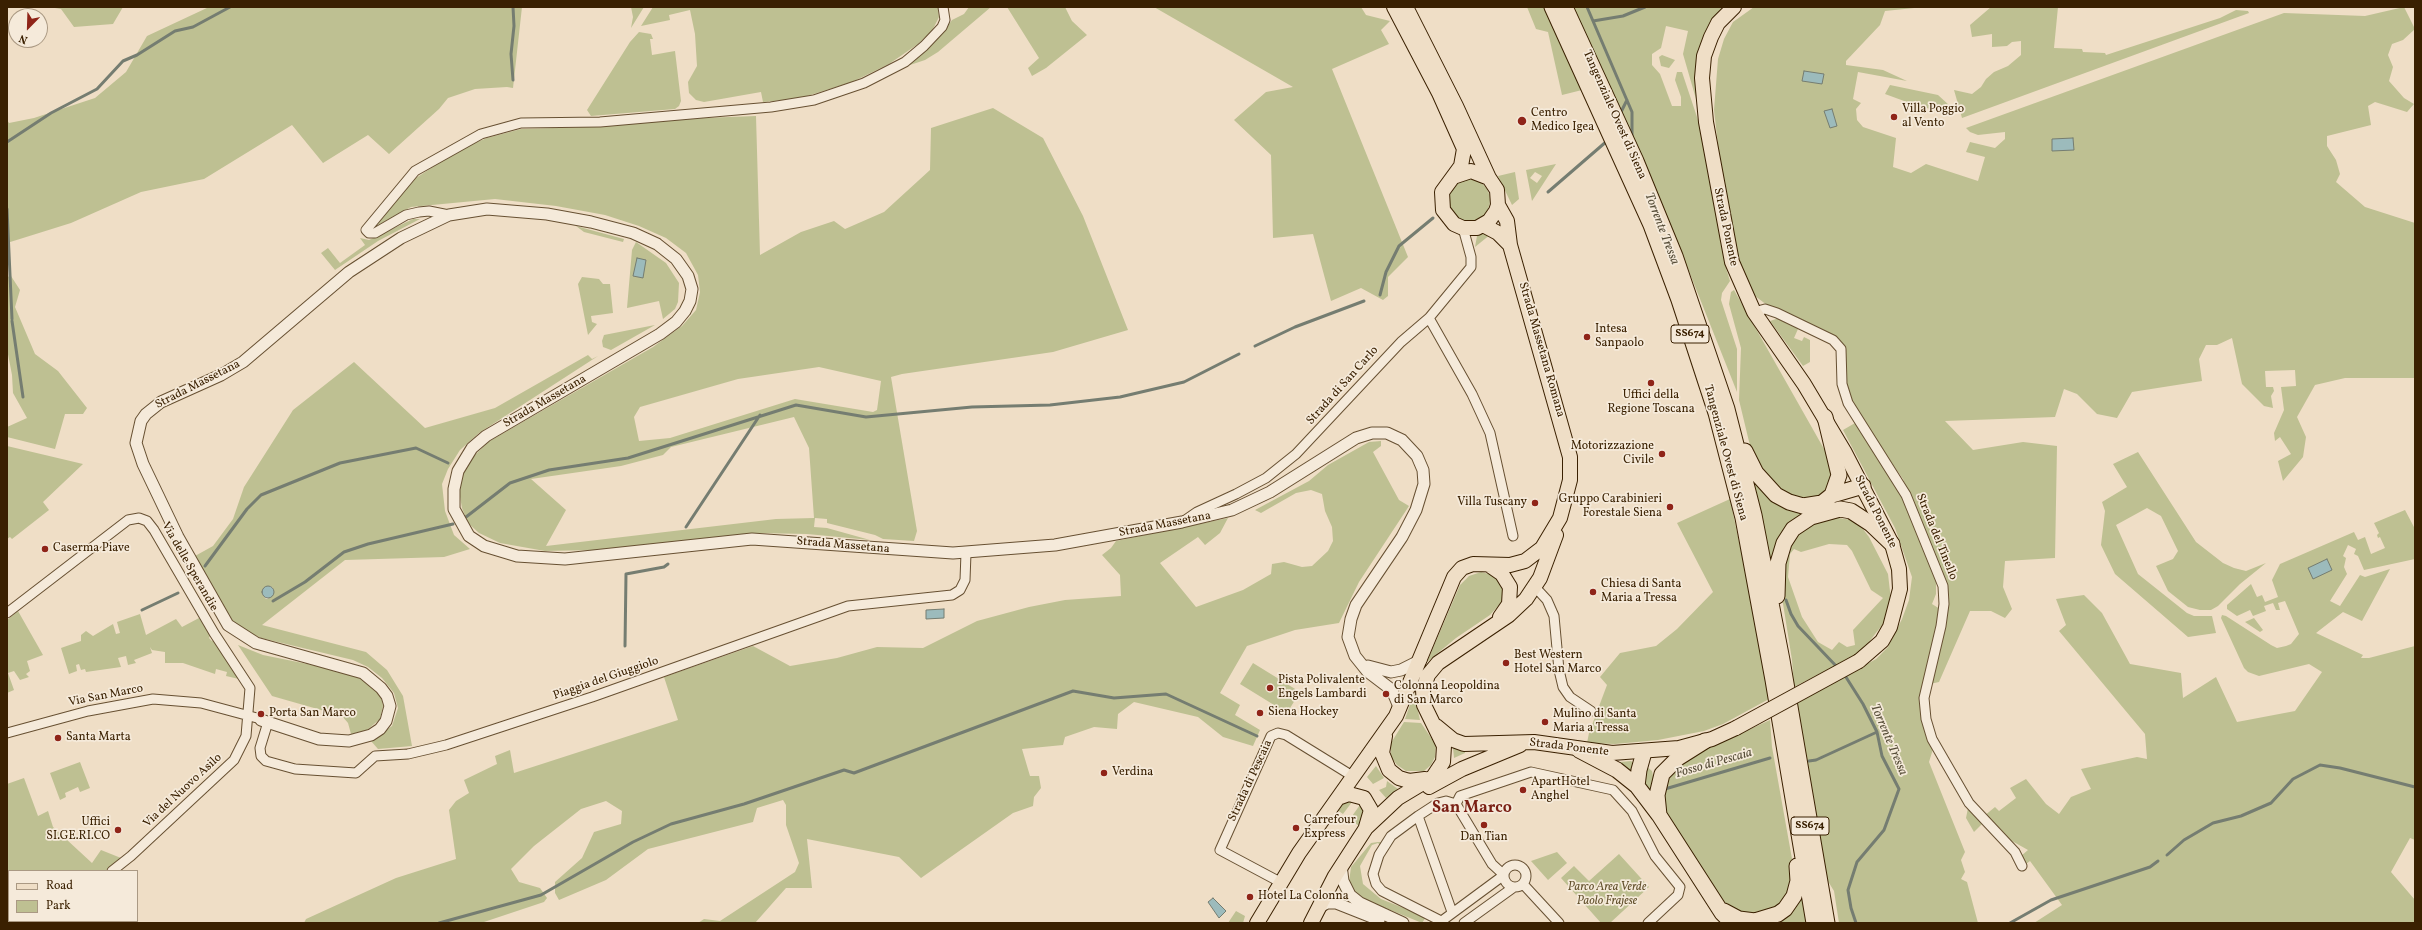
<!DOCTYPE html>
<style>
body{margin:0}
#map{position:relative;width:2422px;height:930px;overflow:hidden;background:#efdec6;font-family:Vollkorn,serif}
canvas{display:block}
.frame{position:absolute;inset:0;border:8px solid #3a2001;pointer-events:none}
.legend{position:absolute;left:8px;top:870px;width:130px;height:52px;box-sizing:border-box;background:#f5eada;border:1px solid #aa9983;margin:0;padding:5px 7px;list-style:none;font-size:12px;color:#3a2001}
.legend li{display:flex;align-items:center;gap:8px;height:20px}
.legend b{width:20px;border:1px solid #aa9983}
.north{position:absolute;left:8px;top:8px;width:40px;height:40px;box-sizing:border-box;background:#f5eada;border:1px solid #aa9983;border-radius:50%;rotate:203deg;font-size:11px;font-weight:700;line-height:16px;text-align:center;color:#3a2001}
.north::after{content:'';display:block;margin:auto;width:14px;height:18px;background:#8f2418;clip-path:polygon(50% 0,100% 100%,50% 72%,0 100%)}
</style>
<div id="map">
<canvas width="2422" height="930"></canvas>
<div class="frame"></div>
<ul class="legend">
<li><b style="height:5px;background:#efdec6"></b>Road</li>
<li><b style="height:11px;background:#bec092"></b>Park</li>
</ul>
<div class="north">N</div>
</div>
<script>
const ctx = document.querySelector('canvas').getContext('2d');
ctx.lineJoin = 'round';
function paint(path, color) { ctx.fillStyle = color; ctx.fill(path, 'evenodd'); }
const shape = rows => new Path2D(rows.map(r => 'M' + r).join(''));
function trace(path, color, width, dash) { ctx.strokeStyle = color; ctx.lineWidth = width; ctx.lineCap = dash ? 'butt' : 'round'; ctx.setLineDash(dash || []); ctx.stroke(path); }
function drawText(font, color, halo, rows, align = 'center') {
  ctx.font = font + ' Vollkorn,serif'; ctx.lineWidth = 3.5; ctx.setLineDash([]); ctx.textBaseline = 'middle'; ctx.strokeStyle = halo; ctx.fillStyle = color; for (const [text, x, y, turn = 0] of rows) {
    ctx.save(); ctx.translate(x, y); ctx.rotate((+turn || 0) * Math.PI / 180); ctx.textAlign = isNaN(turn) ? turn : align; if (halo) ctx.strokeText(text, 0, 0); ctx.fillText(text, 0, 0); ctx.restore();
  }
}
paint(shape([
 [49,7,123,7,113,24,74,27,61,9],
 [209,7,522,7,513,88,507,87,475,89,448,98,439,109,389,154,368,135,323,163,292,125,204,179,141,192,71,223,7,243,7,120,9,123,34,118,95,98,126,72,147,36],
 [631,7,644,7,631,28,633,17],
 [653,7,938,7,939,17,932,31,918,44,889,64,852,82,807,96,784,100,763,102,761,92,704,102,696,100,689,93,688,82,697,66,695,34,690,10,669,15,670,20,641,26],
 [969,7,991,7,938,52,925,60,907,66,938,38,952,20,964,14],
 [1007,7,1065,7,1072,21,1087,35,1046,68,1032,76,1028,68,1039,58],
 [1154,7,1361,7,1366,15,1390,21,1381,30,1389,44,1332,69,1408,257,1388,277,1388,296,1383,300,1361,288,1331,301,1313,234,1273,238,1271,155,1234,120,1266,92,1293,87],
 [1527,7,1544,7,1582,90,1562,95,1548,32,1536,29],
 [1572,7,1722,7,1714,18,1698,106,1683,54,1688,31,1666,26,1661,48,1652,54,1652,65,1660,74,1672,106,1681,106,1681,97,1675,80,1677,72,1682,72,1700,126,1726,268,1730,281,1722,293,1721,300,1737,349,1737,392,1671,226],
 [1754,7,1924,7,1885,11,1880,25,1846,61,1846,65,1883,70,1907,81,1858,72,1853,99,1861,103,1856,109,1857,120,1863,127,1896,138,1893,167,1911,173,1926,164,1978,181,1985,157,1966,152,1970,142,1995,148,2005,139,2005,132,1978,135,1970,132,1966,128,2284,13,2365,16,2404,7,2415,29,2403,40,2392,44,2388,55,2393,67,2389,81,2404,98,2414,104,2407,112,2375,102,2368,106,2371,125,2327,136,2327,146,2336,160,2340,174,2336,182,2365,207,2415,223,2415,378,2345,378,2315,385,2297,417,2306,437,2303,457,2283,481,2278,461,2291,454,2280,437,2275,441,2274,433,2284,410,2281,387,2296,386,2295,370,2265,371,2266,387,2273,387,2274,391,2271,396,2273,408,2264,406,2242,384,2232,338,2217,345,2206,345,2199,359,2202,381,2132,392,2117,418,2097,414,2077,394,2064,389,2055,417,1945,421,1973,450,2023,442,2057,446,2055,558,2005,561,2003,587,2012,609,2005,618,1991,611,1970,611,1939,682,1930,684,1944,629,1948,607,1948,590,1909,494,1903,479,1856,412,1844,384,1842,344,1771,308,1755,296,1742,273,1726,215,1714,110,1718,59,1724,39,1733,22],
 [1991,7,2058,7,2054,48,2082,49,2083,52,2105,53,2106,55,2220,18,2236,10,2248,11,2249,13,1962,118,1954,90,1972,94,1981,87,1986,79,1994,72,2008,66,2021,55,2021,41,2012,42,2007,46,1992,47,1992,34,1972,37,1970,25],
 [639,32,651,34,653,39,650,39,652,55,675,51,681,101,679,106,675,109,591,116,587,110,630,42],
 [1662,55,1675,60,1669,68,1661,66,1659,57],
 [1890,85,1938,95,1949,105,1951,113,1947,115,1927,108,1920,110,1915,105,1885,94],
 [993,108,1043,138,1083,216,1128,330,1053,352,902,374,891,377,917,531,914,541,883,539,875,535,827,523,827,519,815,518,814,527,827,528,870,540,807,534,754,533,595,550,545,551,500,543,479,533,468,523,462,508,459,491,462,474,472,458,488,442,653,347,682,326,696,310,700,292,698,275,686,253,666,238,639,226,605,215,556,206,495,199,411,207,376,226,375,225,416,178,460,149,487,138,521,129,584,127,676,119,756,116,760,255,801,232,834,221,845,229,884,212,930,170,931,128],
 [819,367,881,381,877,410,873,412,795,399,670,438,639,441,634,417,640,407,738,379],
 [794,417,809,448,814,518,776,519,546,546,566,510,531,479,621,466,663,455,671,447],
 [1556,164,1532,201,1526,170],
 [1535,172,1542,176,1537,183,1530,178],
 [1515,172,1519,199,1512,205,1498,176],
 '1448 200a21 21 0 1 1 42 0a21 21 0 1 1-42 0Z',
 [413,219,420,219,378,241,335,270,321,253,328,248,340,263,365,245,360,238,369,240],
 [576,226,624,239,623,242,584,232],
 [1485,232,1491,234,1475,247,1477,236],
 [636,242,666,263,679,283,678,302,675,309,663,319,659,301,627,308,632,250],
 [11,276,20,290,15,307,35,354,58,371,87,408,83,414,65,414,55,449,7,437,7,427,27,418,13,393,12,375,7,349,7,277],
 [582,277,599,279,603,284,610,284,613,313,591,316,592,322,597,324,588,335,578,284],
 [1734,290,1832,463,1832,489,1808,502,1777,492,1752,454,1739,400,1741,348,1729,304,1731,292],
 [1779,318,1804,329,1804,331,1798,329,1794,338,1802,341,1804,337,1810,340,1810,362,1803,366,1770,321],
 [655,325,611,350,603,347,602,341,604,335],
 [588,355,592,359,598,356,479,433,460,450,448,469,442,484,445,511,454,535,470,549,444,557,345,560,262,625,366,652,387,670,403,696,412,746,378,749,371,741,392,726,398,708,394,693,382,678,368,667,353,660,261,638,243,630,232,620,221,603,195,556,213,546,233,519,244,487,293,410,354,362,425,428,495,408],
 [270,586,273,588,268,599,266,599,262,594],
 [1855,423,1900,491,1936,579,1936,594,1932,604,1940,609,1939,625,1922,686,1928,738,1933,749,1929,762,1965,852,1961,860,1965,872,1961,879,1967,882,1978,923,1839,923,1834,891,1823,873,1797,703,1876,659,1888,647,1902,619,1909,600,1912,577,1895,528,1843,430],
 [1381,441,1381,446,1373,452,1399,500,1409,506,1359,582,1339,623,1295,630,1247,646,1220,693,1240,705,1235,715,1260,730,1253,746,1223,737,1198,717,1134,702,1118,714,1117,729,1094,727,1065,737,1063,745,1022,749,1030,776,1039,776,1041,788,1034,797,1033,806,1013,813,921,878,899,857,807,839,812,888,786,888,755,923,698,923,704,919,720,921,795,872,799,863,786,825,786,805,783,800,757,808,753,822,648,849,606,880,559,900,555,893,555,882,582,858,594,832,621,824,622,811,606,801,581,809,534,846,511,869,519,882,540,888,547,898,544,902,481,923,304,923,306,919,396,878,456,859,449,810,456,801,469,793,464,780,497,764,495,756,510,750,514,773,678,720,664,677,753,646,790,666,837,658,877,647,923,648,977,621,1029,607,1065,600,1121,596,1120,575,1102,555,1111,548,1116,541,1228,518,1220,533,1205,545,1198,537,1160,563,1196,607,1243,590,1271,574,1272,564,1284,562,1302,567,1312,566,1328,551,1333,541,1332,527,1325,511,1322,494,1311,490,1296,493,1261,513,1255,510,1309,481,1328,465,1369,442],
 [7,446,83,464,43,502,49,510,12,539,10,537,7,539],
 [2138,452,2196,542,2223,563,2234,568,2246,571,2266,563,2240,584,2218,606,2211,610,2200,610,2188,607,2168,591,2156,566,2173,559,2178,551,2161,516,2147,508,2116,525,2138,574,2187,613,2194,616,2212,616,2216,633,2188,637,2115,574,2101,545,2105,511,2102,502,2127,487,2113,464],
 [1752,478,1803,514,1772,570],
 [1730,499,1752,603,1769,699,1723,724,1704,731,1658,740,1615,744,1587,743,1589,733,1607,685,1600,677,1620,653,1656,646,1677,629,1713,592,1677,523],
 [2405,510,2415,529,2415,559,2364,570,2358,556,2354,554,2356,549,2348,545,2343,556,2346,558,2344,567,2347,574,2330,601,2340,606,2360,575,2365,577,2390,569,2362,621,2343,612,2316,633,2363,655,2361,658,2369,658,2415,646,2415,840,2410,838,2391,872,2415,900,2415,923,2034,923,2062,905,2030,861,2026,864,2021,856,2028,850,2003,836,1984,816,1995,807,1999,811,2016,798,2010,788,2026,779,2046,804,2059,814,2071,797,2091,789,2081,769,2137,757,2147,759,2145,734,2059,631,2066,625,2056,599,2084,595,2102,613,2130,664,2181,673,2183,698,2216,677,2237,722,2295,711,2322,672,2309,664,2259,676,2248,672,2244,668,2221,618,2222,615,2226,616,2271,645,2277,648,2286,646,2291,644,2299,634,2285,601,2278,603,2280,610,2276,610,2273,603,2264,606,2266,611,2253,616,2250,610,2237,616,2227,609,2227,605,2251,584,2257,597,2262,595,2265,602,2278,597,2272,580,2280,564,2354,532,2358,540,2365,537,2371,554,2385,548,2380,537,2378,538,2377,535,2379,533,2374,523],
 [1832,517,1852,520,1863,529,1869,537,1888,574,1891,600,1886,620,1865,647,1854,656,1794,687,1792,660,1781,591,1783,555,1800,529],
 [1829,544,1847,545,1852,551,1871,590,1883,598,1853,630,1855,645,1847,647,1839,642,1832,650,1818,642,1802,617,1788,577,1790,554,1794,549,1801,552],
 [1481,572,1493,575,1502,586,1503,599,1500,604,1490,615,1456,638,1427,662,1460,585,1469,576],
 [18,611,43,655,27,661,30,671,26,674,29,677,20,680,14,671,8,673,14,690,7,693,7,620],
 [140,614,146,635,176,619,182,627,199,618,211,634,209,638,212,641,215,640,239,679,226,676,227,672,216,669,215,674,183,663,165,663,165,652,152,650,150,647,152,653,134,660,136,663,128,665,126,656,118,658,121,667,86,672,85,669,81,670,79,664,76,665,77,671,69,674,61,648,81,641,81,635,86,631,93,636,113,624,116,634,120,633,117,622],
 [2254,618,2263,630,2260,632,2245,622],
 [238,645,263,655,342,671,365,680,379,693,382,700,383,706,380,719,367,730,351,734,348,723,342,716,272,696],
 [1253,663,1300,692,1287,713,1240,684],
 [1414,693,1420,720,1405,719],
 [1770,720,1772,747,1794,870,1789,896,1770,914,1734,912,1722,901,1667,815,1661,803,1662,783,1680,761],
 [1404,722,1421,723,1436,745,1435,757,1431,765,1424,771,1406,771,1397,765,1391,757,1391,743],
 [1453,748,1465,749,1465,753,1454,758],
 [1631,761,1634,763,1632,775,1618,764,1620,762],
 [80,762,90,788,80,792,78,787,65,793,66,797,60,800,50,773],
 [1376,766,1384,778,1373,784,1367,777],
 [1646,766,1652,771,1654,781,1651,796,1642,779],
 [24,778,38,816,48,811,53,827,92,863,101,850,121,858,105,871,9,871,9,921,13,921,7,923,7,784],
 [1387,781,1398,789,1386,798,1379,790,1386,787],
 [1355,798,1343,814,1336,809,1343,799],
 [1362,802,1365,806,1359,826,1350,819],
 [1968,808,1982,824,1974,832,1966,818],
 [1378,842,1381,842,1380,845,1378,843,1372,845,1360,866,1363,884,1381,899,1426,917,1422,923,1366,900,1354,891,1349,882,1351,867,1371,843],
 [1557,852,1567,863,1548,880,1531,861],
 [1619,854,1649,887,1610,923,1601,923,1561,878,1574,866,1589,881],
 [1801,890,1809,923,1768,923],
 [1236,911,1245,916,1243,923,1228,923]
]), '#bec092');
const water = shape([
 [1804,71,1824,74,1822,84,1802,81,1804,71],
 [1832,109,1837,126,1830,128,1824,111,1832,109],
 [2073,138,2074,150,2052,151,2052,139,2073,138],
 [637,258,646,260,643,278,633,276,637,258],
 [2327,559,2332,570,2313,579,2308,568,2327,559],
 '262 592a6 6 0 1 1 12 0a6 6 0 1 1-12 0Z',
 [944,609,944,618,926,619,926,610,944,609],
 [1213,898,1226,911,1219,918,1208,902,1213,898]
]);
paint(water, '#9cbbbc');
trace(water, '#757d71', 1);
trace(shape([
 [1587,7,1632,112,1632,138],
 [1593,21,1623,16,1645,7],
 [513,80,511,54,514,26,513,7],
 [1620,114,1627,100],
 [7,142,51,113,97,89,123,61,137,55,175,31,193,27,230,7],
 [1548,192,1607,141],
 [7,209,12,319],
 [1380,295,1386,272,1399,246,1433,218],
 [12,321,23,397],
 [1255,346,1295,327,1364,301],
 [466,517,510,483,549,470,628,458,796,405,866,417,972,407,1050,405,1120,397,1184,382,1239,354],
 [686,527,760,415],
 [205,566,247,509,261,495,340,463,416,448,448,463],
 [1786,600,1791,614,1798,626,1838,668],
 [273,601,305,582,344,552,368,544,453,524],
 [142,610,178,593],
 [625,646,626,574,664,567,668,564],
 [1844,674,1863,704,1877,732,1882,756,1899,789,1884,830,1857,862,1848,890,1851,908,1856,923],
 [1809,761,1816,760,1877,732],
 [1665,789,1770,758],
 [2167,855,2184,840,2213,823,2241,816,2271,803,2293,779,2320,765,2340,768,2415,787],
 [439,923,541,895,633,842,671,824,744,804,844,770,854,773,1073,691,1114,698,1166,694,1257,736],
 [2010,923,2051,900,2150,867,2158,861]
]), '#757d71', 3);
const minor = shape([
 [449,215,429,211,419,212,406,215,375,233,369,233,366,230,415,171,481,134,521,123,600,122,771,107,814,100,864,83,905,62,924,46,942,27,945,20,943,7],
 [1754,312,1765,309,1777,313,1833,340,1841,349,1842,384,1848,403,1906,495,1943,586,1944,604,1941,626,1924,698,1926,719,1932,739,1969,803,2015,852,2022,866],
 [1429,318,1472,394,1490,433,1513,536],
 [1184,521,1197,512,1236,494,1266,478,1296,454,1401,342,1429,318,1471,267,1471,257,1463,228],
 [1535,587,1547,600,1554,616,1559,670,1563,687,1570,697,1591,711],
 [7,613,128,520,139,518,147,521,154,530,214,633,250,688,246,736,234,760,131,856,112,871],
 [268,722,260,748,261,756,266,761,295,769,356,773,375,756,408,754,446,745,592,697,848,606,952,595,960,590,965,580,966,553],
 [7,733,88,711,153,699,201,703,257,718],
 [1456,804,1460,796,1531,772,1613,790,1632,811,1655,856,1680,887,1678,895,1648,923],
 [1418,816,1452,912],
 '1504 876a11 11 0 1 1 22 0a11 11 0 1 1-22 0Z',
 [1280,882,1220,850,1271,736,1278,733,1286,735,1354,777],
 [1523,884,1559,923],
 [61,923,62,921],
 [1439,923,1504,875,1492,864,1456,804,1446,801,1438,803,1418,816,1391,836,1379,855,1373,874,1376,884,1382,891,1441,921],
 [1464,923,1514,887]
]);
const tertiary = shape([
 [1368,666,1391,672,1401,670,1421,660],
 [261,720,319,739,349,741,371,735,380,729,386,721,390,706,387,696,381,688,363,673,256,643,228,625,178,537,143,464,136,443,141,421,146,414,161,402,221,375,243,362,349,272,401,238,449,215,487,209,547,214,591,222,633,233,657,244,676,259,688,276,692,289,690,301,685,311,676,322,660,334,486,436,472,448,458,471,454,489,454,509,469,536,484,546,517,556,565,559,752,539,953,553,1055,545,1182,522,1232,510,1270,492,1356,438,1372,433,1387,433,1402,440,1417,456,1423,470,1424,484,1416,510,1402,537,1356,605,1351,619,1348,637,1355,656,1367,671,1392,690,1400,709],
 [1341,865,1343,881,1350,895,1360,903,1403,923],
 [1318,908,1327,903,1336,903,1379,920]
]);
const primary = shape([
 [1394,7,1439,93,1464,149,1461,166,1442,192,1443,210,1454,224,1463,228,1477,228,1489,221,1496,211,1498,205,1497,190,1489,178,1456,106,1406,7],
 [1734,7,1718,23,1711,37,1704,56,1702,78,1706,122,1732,262,1754,312,1804,384,1844,451,1892,544,1899,569,1900,589,1890,627,1882,641,1859,661],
 [1453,177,1471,171,1489,178],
 [1483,225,1498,233,1510,245],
 [1489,565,1502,574,1510,587,1509,604,1500,617],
 [1436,726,1453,740,1464,744,1534,742,1612,753,1679,748,1712,739,1736,728],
 [1385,736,1382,753,1389,770,1399,778,1409,781,1425,779],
 [1429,787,1462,769,1520,745],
 [1338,798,1349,794,1364,798,1371,810,1366,827],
 [1257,923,1299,853,1396,716,1454,577,1462,568,1473,564,1510,565,1525,561,1542,548,1560,518,1570,480,1570,457,1510,245,1507,221,1498,205],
 [1311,923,1335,876,1366,828,1398,798,1433,777,1443,762,1444,746,1424,705,1423,690,1428,675,1438,663,1509,615,1526,599,1540,578,1556,535]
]);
const trunk = shape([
 [1552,7,1651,225,1679,300,1716,413,1743,518,1773,680,1814,923],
 [1565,7,1636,161,1675,256,1727,409,1754,515,1782,660,1827,923],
 [1745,451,1756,473,1776,495,1789,502,1803,506,1822,503,1832,495,1839,475,1825,417],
 [1832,495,1863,486],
 [1777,596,1778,563,1784,543,1793,529,1811,517,1840,509,1851,511,1871,524,1892,544],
 [1579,750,1617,770,1637,786,1659,815,1722,913,1732,923],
 [1637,786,1639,770,1644,752],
 [1659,815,1657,795,1662,774,1678,758,1705,741],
 [1724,911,1739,919,1755,921,1778,914,1785,909,1794,896,1798,881,1797,866]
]);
trace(minor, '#675032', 11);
trace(tertiary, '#675032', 13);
trace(primary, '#3a2001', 16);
trace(trunk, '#3a2001', 17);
trace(minor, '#f5eada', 9);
trace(tertiary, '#f5eada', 11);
trace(primary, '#efdec6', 14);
trace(trunk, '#efdec6', 15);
const primaryBridge = shape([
 [1736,728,1859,661]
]);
trace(primaryBridge, '#3a2001', 16, []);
trace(primaryBridge, '#efdec6', 14);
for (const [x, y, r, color] of [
 [1894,117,4,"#8f2418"],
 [1522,121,5,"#8f2418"],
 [1587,337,4,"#8f2418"],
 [1651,383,4,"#8f2418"],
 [1662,454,4,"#8f2418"],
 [1535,503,4,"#8f2418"],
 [1670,507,4,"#8f2418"],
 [45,549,4,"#8f2418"],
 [1593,592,4,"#8f2418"],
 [1506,663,4,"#8f2418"],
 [1270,688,4,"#8f2418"],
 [1386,694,4,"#8f2418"],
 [1260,713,4,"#8f2418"],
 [261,714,4,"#8f2418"],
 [1545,722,4,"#8f2418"],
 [58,738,4,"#8f2418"],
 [1104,773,4,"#8f2418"],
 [1523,790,4,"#8f2418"],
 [1484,825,4,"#8f2418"],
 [1296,828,4,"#8f2418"],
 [118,830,4,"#8f2418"],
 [1250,897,4,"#8f2418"]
]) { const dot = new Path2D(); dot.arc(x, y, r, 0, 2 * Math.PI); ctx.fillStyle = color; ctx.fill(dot); trace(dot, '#f5eada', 1.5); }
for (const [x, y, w] of [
 [1690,334,38],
 [1810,826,38]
]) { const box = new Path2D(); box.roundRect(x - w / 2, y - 9, w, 18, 3); ctx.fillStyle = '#f5eada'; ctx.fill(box); trace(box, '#3a2001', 1); }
drawText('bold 11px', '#3a2001', null, [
 ["SS674",1690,334],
 ["SS674",1810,826]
]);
drawText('12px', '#3a2001', '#f5eada', [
 ["Villa Poggio",1902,110],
 ["al Vento",1902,124],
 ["Centro",1531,114],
 ["Medico Igea",1531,128],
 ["Intesa",1595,330],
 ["Sanpaolo",1595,344],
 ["Uffici della",1651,396,"center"],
 ["Regione Toscana",1651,410,"center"],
 ["Motorizzazione",1654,447,"right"],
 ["Civile",1654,461,"right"],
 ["Gruppo Carabinieri",1662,500,"right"],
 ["Forestale Siena",1662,514,"right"],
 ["Villa Tuscany",1527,503,"right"],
 ["Caserma Piave",53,549],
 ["Chiesa di Santa",1601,585],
 ["Maria a Tressa",1601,599],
 ["Best Western",1514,656],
 ["Hotel San Marco",1514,670],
 ["Pista Polivalente",1278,681],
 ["Engels Lambardi",1278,695],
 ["Colonna Leopoldina",1394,687],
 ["di San Marco",1394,701],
 ["Siena Hockey",1268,713],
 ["Porta San Marco",269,714],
 ["Mulino di Santa",1553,715],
 ["Maria a Tressa",1553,729],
 ["Santa Marta",66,738],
 ["Verdina",1112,773],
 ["ApartHotel",1531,783],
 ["Anghel",1531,797],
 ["Carrefour",1304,821],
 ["Express",1304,835],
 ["Uffici",110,823,"right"],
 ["SI.GE.RI.CO",110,837,"right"],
 ["Dan Tian",1484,838,"center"],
 ["Hotel La Colonna",1258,897]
], 'left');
drawText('12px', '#3a2001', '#f5eada', [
 ["Tangenziale Ovest di Siena",1614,115,66],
 ["Strada Ponente",1725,227,78],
 ["Strada Massetana Romana",1541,350,74],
 ["Strada Massetana",198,385,-27],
 ["Strada di San Carlo",1343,386,-48],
 ["Strada Massetana",545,402,-30],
 ["Tangenziale Ovest di Siena",1725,453,75],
 ["Strada Ponente",1875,512,63],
 ["Strada Massetana",1165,525,-11],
 ["Strada del Tinello",1936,537,68],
 ["Strada Massetana",843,546,5],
 ["Via delle Sperandie",189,567,60],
 ["Piaggia del Giuggiolo",606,679,-19],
 ["Via San Marco",106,696,-11],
 ["Strada Ponente",1569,748,7],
 ["Strada di Pescaia",1251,781,-65],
 ["Via del Nuovo Asilo",183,791,-43]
]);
drawText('italic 12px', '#62502c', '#f5eada', [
 ["Parco Area Verde",1607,888],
 ["Paolo Frajese",1607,902]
]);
drawText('italic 13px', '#574e39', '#f5eada', [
 ["Torrente Tressa",1661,229,69],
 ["Torrente Tressa",1888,740,67],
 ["Fosso di Pescaia",1714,764,-16]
]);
drawText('bold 16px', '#7a1f14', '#f5eada', [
 ["San Marco",1472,809]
]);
</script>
